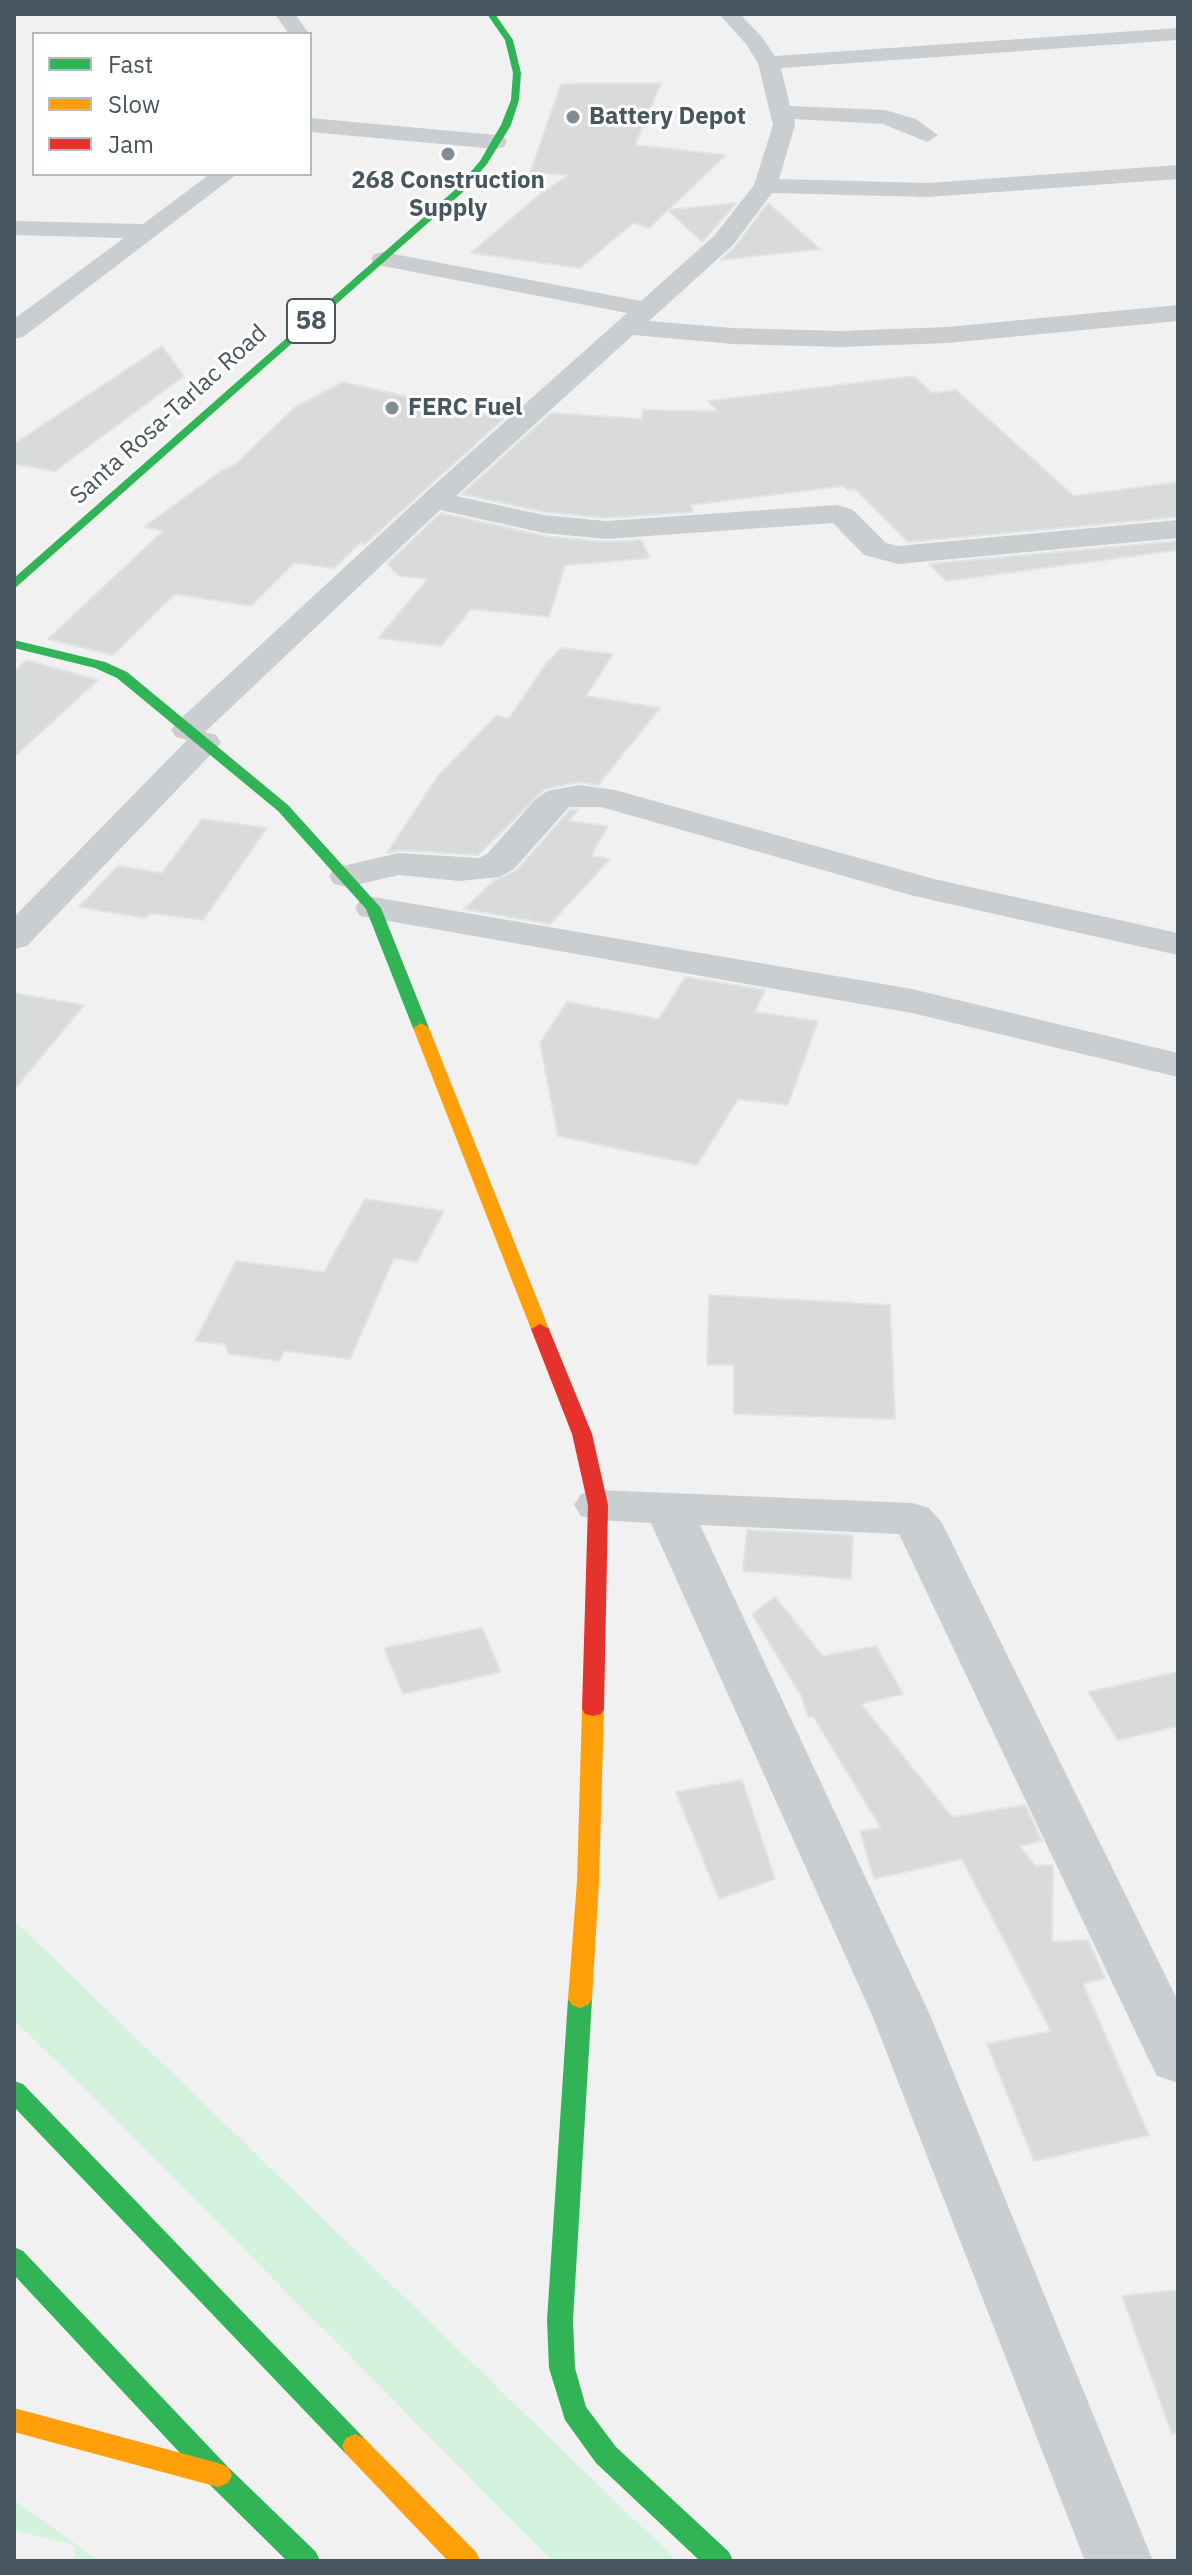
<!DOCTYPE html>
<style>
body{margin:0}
#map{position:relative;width:1192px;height:2575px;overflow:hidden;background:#f2f1f1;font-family:"IBM Plex Sans",sans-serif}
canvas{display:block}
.frame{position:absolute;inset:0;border:16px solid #465760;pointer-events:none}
.legend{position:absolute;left:32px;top:32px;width:280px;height:144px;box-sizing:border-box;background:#fff;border:2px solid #b5bcbf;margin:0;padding:10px 14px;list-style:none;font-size:24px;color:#465760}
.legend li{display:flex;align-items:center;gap:16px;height:40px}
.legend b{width:40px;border:2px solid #b5bcbf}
</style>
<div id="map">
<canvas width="1192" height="2575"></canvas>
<div class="frame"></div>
<ul class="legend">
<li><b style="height:10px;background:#30b455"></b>Fast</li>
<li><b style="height:10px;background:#ff9f0a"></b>Slow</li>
<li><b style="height:10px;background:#e5322d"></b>Jam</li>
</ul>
</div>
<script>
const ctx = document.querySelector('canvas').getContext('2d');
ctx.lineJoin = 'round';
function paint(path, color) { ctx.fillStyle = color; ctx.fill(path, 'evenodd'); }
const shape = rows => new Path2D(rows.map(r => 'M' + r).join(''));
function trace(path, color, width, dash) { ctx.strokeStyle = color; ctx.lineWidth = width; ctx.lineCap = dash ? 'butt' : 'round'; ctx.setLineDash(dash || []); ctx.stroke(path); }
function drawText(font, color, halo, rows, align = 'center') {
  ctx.font = font + ' "IBM Plex Sans",sans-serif'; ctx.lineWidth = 6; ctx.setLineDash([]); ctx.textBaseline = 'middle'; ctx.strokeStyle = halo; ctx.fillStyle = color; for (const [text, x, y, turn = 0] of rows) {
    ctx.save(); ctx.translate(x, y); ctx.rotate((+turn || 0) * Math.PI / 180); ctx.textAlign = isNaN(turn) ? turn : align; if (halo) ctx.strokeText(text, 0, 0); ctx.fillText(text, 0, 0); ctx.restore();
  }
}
paint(shape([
 [14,1920,677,2561,552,2561,96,2099,14,2021],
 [14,2500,99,2561,72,2561,76,2553,73,2545,14,2530]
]), '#d4f3dc');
const building = shape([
 [661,83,635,145,726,155,649,228,633,223,580,268,471,253,540,194,569,175,530,173,561,84,661,83],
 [736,203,702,242,668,210,736,203],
 [768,203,820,249,721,260,735,247,768,203],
 [162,346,184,376,55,471,14,464,14,444,162,346],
 [914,376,932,393,956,390,1074,496,1178,482,1178,517,908,542,855,489,847,490,844,486,691,505,693,512,606,518,544,512,462,494,551,413,642,419,643,410,718,411,708,401,914,376],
 [343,382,503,419,364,545,361,542,334,568,294,563,251,606,175,594,113,655,48,639,163,531,144,527,221,471,236,464,294,408,343,382],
 [441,513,544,536,606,542,641,540,650,558,565,565,549,617,471,609,441,646,378,638,428,579,399,576,387,564,441,513],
 [1178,541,1178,550,946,581,929,564,1178,541],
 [561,648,613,654,586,696,660,708,598,785,578,782,545,789,478,855,399,850,387,853,438,776,496,716,509,718,546,664,561,648],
 [26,660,98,680,14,757,14,672,26,660],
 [570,810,578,810,569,821,608,826,591,856,610,859,550,924,464,909,495,880,516,871,570,810],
 [202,819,267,828,203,920,150,913,146,918,79,907,118,866,162,873,202,819],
 [685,977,765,990,755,1012,818,1021,788,1105,738,1099,697,1165,558,1136,540,1043,567,1002,659,1019,685,977],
 [14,993,84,1005,14,1090,14,993],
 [365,1199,444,1211,417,1262,394,1258,350,1359,284,1351,280,1361,229,1354,225,1344,195,1341,236,1261,324,1272,365,1199],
 [709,1295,890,1305,895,1419,734,1414,734,1365,707,1365,709,1295],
 [747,1530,853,1535,851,1579,743,1571,747,1530],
 [775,1597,823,1656,876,1646,903,1694,861,1704,952,1817,1025,1805,1042,1841,1020,1846,1035,1866,1053,1865,1052,1942,1088,1940,1105,1978,1083,1984,1149,2135,1034,2161,987,2044,1051,2031,962,1859,874,1879,860,1831,881,1828,813,1716,808,1717,802,1697,752,1614,775,1597],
 [482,1628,501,1672,403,1694,384,1648,482,1628],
 [1178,1672,1178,1726,1118,1740,1088,1692,1178,1672],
 [742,1780,775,1879,719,1899,676,1792,742,1780],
 [1178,2290,1178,2433,1172,2434,1122,2296,1178,2290]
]);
paint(building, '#d9dada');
trace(building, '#e3e3e4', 2);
paint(shape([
 [275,14,295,14,309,34,289,34,275,14],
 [719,14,740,14,761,36,775,56,1178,28,1178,40,781,68,790,106,885,110,916,119,938,135,927,142,883,124,794,119,795,125,779,179,928,183,1178,165,1178,179,928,197,772,193,733,245,649,321,733,328,840,331,947,327,1178,305,1178,321,947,343,840,347,733,344,633,335,456,496,544,515,606,521,837,505,853,510,886,543,898,546,1178,520,1178,538,898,564,864,555,833,523,606,539,544,533,440,510,205,732,216,735,221,742,216,749,27,946,14,949,14,917,187,740,176,737,171,730,176,723,424,494,627,313,383,266,374,264,371,259,374,254,383,252,641,301,715,235,754,185,773,125,758,63,746,44,719,14],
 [310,118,496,135,504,137,507,142,504,147,496,149,310,132,310,118],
 [210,174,237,174,23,337,14,339,14,319,124,238,14,235,14,221,143,224,210,174],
 [579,785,615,790,934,879,1178,933,1178,955,914,896,601,807,569,807,514,869,499,877,459,881,399,875,347,887,334,884,329,876,334,868,399,853,479,858,488,853,535,800,547,791,579,785],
 [373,897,912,989,1178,1053,1178,1077,912,1013,360,916,355,908,360,900,373,897],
 [598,1490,912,1503,929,1508,942,1523,1178,2001,1178,2083,1157,2076,1149,2060,899,1534,700,1525,930,2015,1153,2561,1085,2561,872,2015,651,1523,598,1520,581,1516,574,1505,581,1494,598,1490]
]), '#caced1');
paint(shape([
 [487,14,495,14,513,40,521,73,519,100,511,125,487,164,463,192,14,589,14,578,457,188,480,161,501,125,511,100,513,73,505,40,487,14],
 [14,640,105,662,127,672,288,805,381,908,429,1028,427,1031,415,1031,413,1028,366,909,278,811,117,678,95,668,14,648,14,640],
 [580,1990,588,1993,592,1999,573,2320,575,2368,586,2407,616,2447,729,2552,733,2561,700,2561,596,2463,565,2420,549,2368,547,2320,568,1999,572,1993,580,1990],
 [14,2081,23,2084,364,2438,368,2446,364,2454,355,2458,346,2454,14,2107,14,2081],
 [14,2247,23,2251,228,2467,316,2552,320,2561,287,2561,208,2483,14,2275,14,2247]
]), '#30b455');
paint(shape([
 [421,1023,429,1028,549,1329,546,1333,534,1333,531,1329,413,1028,421,1023],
 [593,1702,601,1704,604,1709,599,1881,592,1999,588,2005,580,2008,572,2005,568,1999,577,1881,582,1709,585,1704,593,1702],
 [14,2408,218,2463,228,2467,232,2475,228,2483,218,2487,14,2432,14,2408],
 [355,2434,364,2438,476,2552,480,2561,448,2561,346,2454,342,2446,346,2438,355,2434]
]), '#ff9f0a');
paint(shape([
 [540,1324,549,1329,592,1434,608,1505,604,1709,601,1714,593,1716,585,1714,582,1709,588,1505,572,1434,531,1329,540,1324]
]), '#e5322d');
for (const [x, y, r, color] of [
 [573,117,8,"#828d93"],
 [448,154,8,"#828d93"],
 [392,408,8,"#828d93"]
]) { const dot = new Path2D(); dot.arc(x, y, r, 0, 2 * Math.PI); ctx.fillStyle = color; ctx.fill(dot); trace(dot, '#fff', 3); }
drawText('bold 24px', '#465760', '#fff', [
 ["Battery Depot",589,117],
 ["268 Construction",448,181,"center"],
 ["Supply",448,209,"center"],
 ["FERC Fuel",408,408]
], 'left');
drawText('24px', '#465760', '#fff', [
 ["Santa Rosa-Tarlac Road",169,415,-42]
]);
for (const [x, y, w] of [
 [311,321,48]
]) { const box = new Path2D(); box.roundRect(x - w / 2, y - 22, w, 44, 6); ctx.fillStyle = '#fff'; ctx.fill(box); trace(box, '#465760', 2); }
drawText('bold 26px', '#465760', null, [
 ["58",311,321]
]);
</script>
